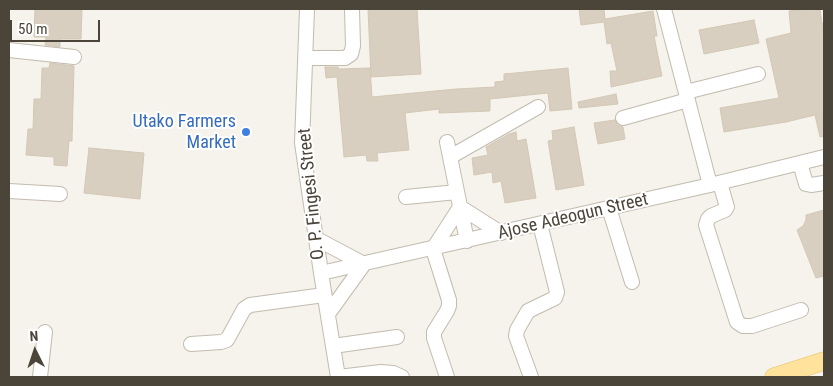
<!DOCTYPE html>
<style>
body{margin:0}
#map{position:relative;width:833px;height:386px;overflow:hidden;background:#f6f3ec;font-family:"Roboto Condensed",sans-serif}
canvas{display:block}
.frame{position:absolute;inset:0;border:10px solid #4b4439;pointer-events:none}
.north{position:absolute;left:10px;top:326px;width:50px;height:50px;-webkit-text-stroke:4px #fff;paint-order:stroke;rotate:356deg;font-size:14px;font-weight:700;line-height:20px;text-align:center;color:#4b4439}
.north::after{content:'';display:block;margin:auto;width:18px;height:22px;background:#4b4439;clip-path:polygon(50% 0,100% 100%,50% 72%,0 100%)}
.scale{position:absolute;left:10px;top:20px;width:90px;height:22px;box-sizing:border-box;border:2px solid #4b4439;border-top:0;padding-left:6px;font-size:15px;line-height:18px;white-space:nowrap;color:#4b4439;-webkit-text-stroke:4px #fff;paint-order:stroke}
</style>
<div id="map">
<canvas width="833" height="386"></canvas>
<div class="frame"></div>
<div class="north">N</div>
<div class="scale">50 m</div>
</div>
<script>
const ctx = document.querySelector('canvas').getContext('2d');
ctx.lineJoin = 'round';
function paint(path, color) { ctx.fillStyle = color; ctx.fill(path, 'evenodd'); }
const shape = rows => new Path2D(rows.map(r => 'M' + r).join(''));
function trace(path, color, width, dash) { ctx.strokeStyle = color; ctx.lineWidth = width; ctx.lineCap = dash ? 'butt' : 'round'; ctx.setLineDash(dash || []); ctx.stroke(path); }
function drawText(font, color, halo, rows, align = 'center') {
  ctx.font = font + ' "Roboto Condensed",sans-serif'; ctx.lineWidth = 4; ctx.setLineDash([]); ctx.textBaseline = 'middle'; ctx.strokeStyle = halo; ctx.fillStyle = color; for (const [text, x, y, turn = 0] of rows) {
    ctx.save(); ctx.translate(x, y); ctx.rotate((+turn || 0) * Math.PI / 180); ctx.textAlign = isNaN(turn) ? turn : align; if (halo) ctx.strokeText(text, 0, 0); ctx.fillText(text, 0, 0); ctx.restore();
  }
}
const building = shape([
 [35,9,82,9,81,39,60,39,60,47,45,45,46,37,34,37,35,9],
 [368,9,417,9,421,74,371,77,368,9],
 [579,9,604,9,605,19,653,11,657,36,654,36,662,76,611,87,610,71,617,71,611,43,607,44,604,22,581,25,579,9],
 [808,9,820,9,822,24,824,23,824,136,820,137,815,115,786,122,724,132,720,108,779,98,766,39,791,33,789,11,808,9],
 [754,20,759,43,704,54,699,30,754,20],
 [50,63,74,66,72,141,69,141,67,166,54,165,54,157,26,155,28,129,33,129,34,99,41,99,42,68,49,68,50,63],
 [325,67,338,67,339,69,370,68,372,97,456,89,495,87,495,82,504,81,504,74,568,68,572,109,550,111,548,93,490,99,490,111,439,113,439,109,405,113,409,150,377,153,378,161,367,161,366,155,344,157,337,77,326,78,325,67],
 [616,94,618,104,579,108,578,102,616,94],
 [615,120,617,125,623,127,625,139,598,144,594,123,615,120],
 [574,127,584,185,556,190,548,141,553,140,552,131,574,127],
 [516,132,517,141,526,139,536,198,505,203,501,181,493,183,492,172,474,175,472,158,488,155,486,147,509,134,516,132],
 [89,148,144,153,140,199,84,193,89,148],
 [824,210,824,276,816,278,797,230,803,226,806,220,806,215,824,210]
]);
paint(building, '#d8cfc1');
trace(building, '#d3c7b4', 1);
const minor = shape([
 [307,9,302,143,321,273,338,377],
 [664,9,710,185],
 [9,50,74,57],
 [305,58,345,58,351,54,353,46,352,9],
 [686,92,758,74],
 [623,118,688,100],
 [447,142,467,241],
 [450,157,538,107],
 [800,163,806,184,811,185,824,183],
 [720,183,727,207,725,210,711,216,708,219,706,225,737,322,743,326,752,326,801,310],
 [9,191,60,194],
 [406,197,457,192],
 [609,208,632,282],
 [315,238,364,264,328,314],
 [321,273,710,185,824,157],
 [191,344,221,342,227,340,244,309,250,305,324,295],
 [333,346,397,337],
 [40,377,45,332],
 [338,377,381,372,393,373,402,377],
 [447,377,434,338,434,332,447,311,449,306,449,300,433,249,460,207,501,233],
 [531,377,516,336,517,330,528,311,555,298,557,292,540,224]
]);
const major = shape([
 [774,377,824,361]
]);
trace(minor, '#c2bbae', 16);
trace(major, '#e6c16a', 19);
trace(minor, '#fff', 14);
trace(major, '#ffe39c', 18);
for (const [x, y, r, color] of [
 [246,132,5,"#3f7fe0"]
]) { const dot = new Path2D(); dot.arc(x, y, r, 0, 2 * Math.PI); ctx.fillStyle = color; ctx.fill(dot); trace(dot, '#fff', 2); }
drawText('18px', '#366cbe', '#fff', [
 ["Utako Farmers",236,122],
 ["Market",236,143]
], 'right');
drawText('18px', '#4b4439', '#fff', [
 ["O. P. Fingesi Street",312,194,-96],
 ["Ajose Adeogun Street",573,217,-13]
]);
</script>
